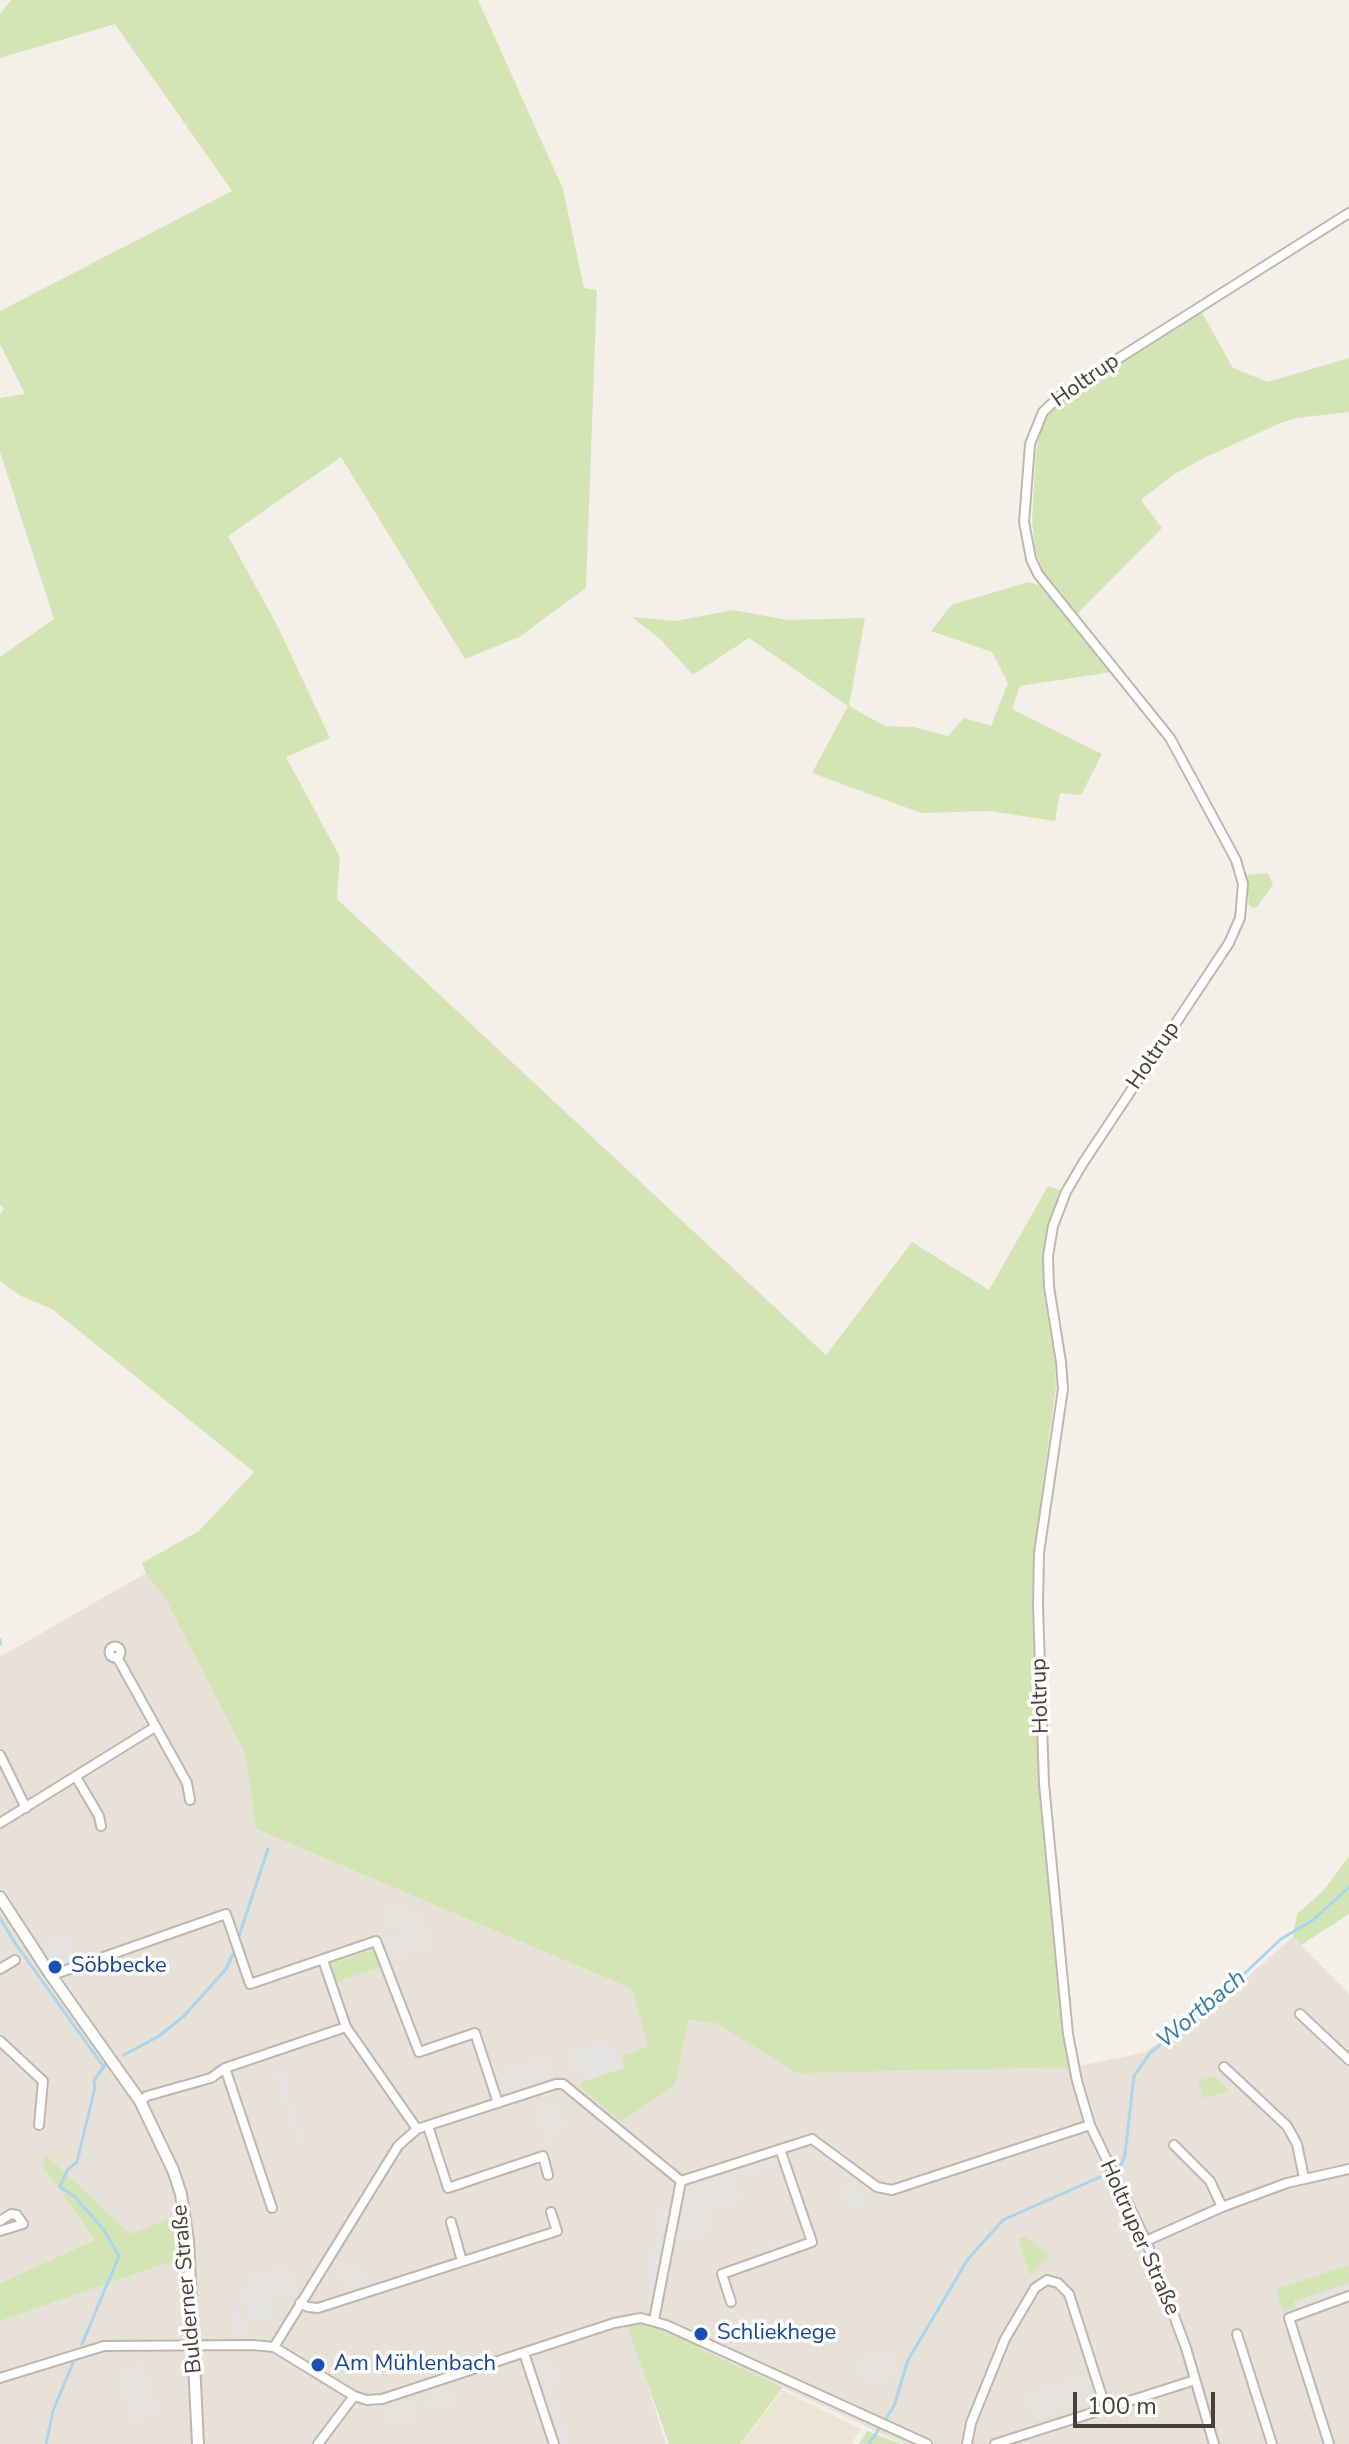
<!DOCTYPE html>
<meta charset="utf-8">
<style>
body{margin:0}
#map{position:relative;width:1349px;height:2444px;overflow:hidden;background:#f4f0e9;font-family:"Nunito Sans",sans-serif}
canvas{display:block}
.scale{position:absolute;left:1073px;top:2392px;width:142px;height:36px;box-sizing:border-box;border:4px solid #474038;border-top:0;padding-left:10px;font-size:24px;line-height:28px;white-space:nowrap;color:#474038;-webkit-text-stroke:6px #fff;paint-order:stroke}
</style>
<div id="map">
<canvas width="1349" height="2444"></canvas>
<div class="scale">100 m</div>
</div>
<script>
const ctx = document.querySelector('canvas').getContext('2d');
ctx.lineJoin = 'round';
function paint(path, color) { ctx.fillStyle = color; ctx.fill(path, 'evenodd'); }
const shape = rows => new Path2D(rows.map(r => 'M' + r).join(''));
function trace(path, color, width, dash) { ctx.strokeStyle = color; ctx.lineWidth = width; ctx.lineCap = dash ? 'butt' : 'round'; ctx.setLineDash(dash || []); ctx.stroke(path); }
function drawText(font, color, halo, rows, align = 'center') {
  ctx.font = font + ' "Nunito Sans",sans-serif'; ctx.lineWidth = 7; ctx.setLineDash([]); ctx.textBaseline = 'middle'; ctx.strokeStyle = halo; ctx.fillStyle = color; for (const [text, x, y, turn = 0] of rows) {
    ctx.save(); ctx.translate(x, y); ctx.rotate((+turn || 0) * Math.PI / 180); ctx.textAlign = isNaN(turn) ? turn : align; if (halo) ctx.strokeText(text, 0, 0); ctx.fillText(text, 0, 0); ctx.restore();
  }
}
paint(shape([
 [146,1573,167,1602,245,1754,256,1829,632,1989,648,2047,626,2068,582,2082,675,2085,687,2020,716,2023,797,2072,1079,2066,1143,2053,1210,2010,1293,1937,1349,1994,1349,2444,905,2444,869,2428,789,2383,629,2326,666,2444,0,2444,0,2321,179,2258,131,2236,47,2156,45,2168,95,2240,0,2283,0,1657]
]), '#e7e1d8');
paint(shape([
 [398,1905,424,1916,434,1945,390,1960,384,1942,400,1936,398,1928,389,1931,382,1910],
 [548,2056,555,2076,508,2092,499,2087,493,2071],
 [557,2099,566,2126,561,2129,563,2136,545,2142,536,2115,533,2115,530,2108],
 [734,2173,743,2200,707,2213,712,2232,680,2243,677,2234,684,2199,695,2195,692,2187],
 [361,2260,370,2288,346,2296,337,2268],
 [288,2263,297,2290,252,2305,243,2278],
 [890,2349,899,2375,865,2387,856,2360],
 [553,2358,562,2384,546,2390,536,2364],
 [145,2363,161,2414,131,2423,115,2372],
 [1087,2373,1096,2401,1033,2421,1024,2394],
 [453,2387,459,2403,431,2413,426,2397],
 [412,2401,417,2418,389,2427,384,2411]
]), '#e6e2de');
paint(shape([
 [782,2390,861,2429,851,2444,741,2444]
]), '#ece4d4');
paint(shape([
 [11,0,478,0,563,189,584,288,597,290,586,588,519,637,465,659,341,457,228,536,277,625,330,738,286,757,340,857,337,899,826,1355,912,1242,989,1290,1048,1186,1063,1191,1049,1225,1043,1288,1055,1363,1056,1387,1034,1551,1032,1606,1039,1784,1058,1988,1070,2067,797,2073,716,2023,688,2020,675,2085,621,2121,579,2086,582,2082,625,2068,622,2056,648,2047,632,1989,256,1829,245,1754,167,1602,146,1573,142,1563,199,1531,254,1472,52,1309,21,1296,0,1281,0,1215,4,1208,0,1205,0,657,54,619,0,452,0,398,25,394,0,344,0,311,232,191,115,24,0,58,0,14],
 [1201,311,1233,368,1268,382,1349,358,1349,412,1296,418,1278,424,1204,458,1173,475,1141,500,1162,528,1077,614,1043,571,1035,550,1032,520,1036,451,1041,430,1050,413,1063,398],
 [1029,582,1039,585,1112,672,1020,686,1012,709,1102,754,1081,795,1060,793,1055,821,989,811,921,813,812,773,848,706,749,638,693,675,660,639,632,617,675,621,733,610,788,620,865,618,849,706,885,726,914,727,948,736,964,718,991,726,1008,683,992,652,931,631,948,609,954,604],
 [1268,873,1273,885,1256,908,1249,906,1246,875],
 [1349,1856,1349,1914,1301,1945,1293,1937,1297,1914,1324,1890],
 [374,1949,380,1967,336,1982,330,1964],
 [1214,2076,1229,2091,1204,2098,1198,2081],
 [45,2154,130,2234,180,2215,180,2258,0,2321,0,2283,95,2240,43,2166],
 [1024,2237,1050,2255,1030,2275,1018,2239],
 [1349,2265,1349,2283,1294,2301,1296,2307,1283,2311,1276,2289],
 [651,2322,786,2383,740,2444,669,2444,627,2326],
 [867,2431,901,2444,859,2444]
]), '#d3e5b5');
paint(shape([
 [66,1931,75,1960,57,1966,42,1946],
 [607,2040,610,2048,616,2046,623,2067,584,2080,582,2072,575,2074,568,2053],
 [281,2068,304,2140,297,2142,274,2071],
 [772,2159,775,2166,742,2176,740,2169],
 [855,2181,858,2188,862,2187,868,2204,849,2211,840,2186],
 [1308,2183,1308,2185,1250,2203,1169,2238,1167,2236,1268,2193],
 [660,2208,668,2209,653,2291,645,2290],
 [795,2235,798,2243,765,2255,762,2247],
 [1349,2285,1349,2292,1296,2309,1294,2303],
 [245,2286,252,2305,272,2299,277,2316,252,2324,241,2288],
 [239,2311,248,2338,236,2336,232,2314],
 [700,2346,856,2419,855,2421,700,2349],
 [1173,2391,1173,2394,1060,2429,1058,2427],
 [546,2394,554,2398,570,2444,562,2444]
]), '#e5e3e1');
trace(shape([
 [0,1640,0,1644],
 [0,1918,15,1943,103,2066],
 [239,1936,268,1849],
 [124,2055,159,2036,184,2016,226,1969,233,1954],
 [1119,2171,1125,2154,1134,2076,1150,2053,1209,2007,1281,1939,1313,1920,1349,1887],
 [82,2344,119,2256,104,2230,74,2196,60,2187,68,2169,77,2162,95,2087,94,2080,106,2064],
 [46,2444,53,2411,73,2363],
 [869,2444,894,2406,908,2360,968,2259,1003,2220,1100,2177]
]), '#aad5ec', 3);
const minor = shape([
 '109.5 1652a5.5 5.5 0 1 1 11 0a5.5 5.5 0 1 1-11 0Z',
 [117,1657,187,1783,190,1800],
 [0,1755,26,1808],
 [76,1777,99,1816,101,1826],
 [0,1823,155,1727],
 [323,1960,346,2027],
 [0,1969,15,1960],
 [52,1977,58,1973,226,1914,250,1984,376,1941,419,2052,475,2033,498,2103],
 [1300,2014,1349,2060],
 [0,2041,43,2081,39,2125],
 [1224,2067,1287,2126,1297,2144,1304,2178],
 [225,2068,272,2208],
 [140,2101,147,2096,211,2078,225,2068,346,2027,417,2129],
 [428,2126,448,2188,543,2156,548,2175],
 [1174,2145,1210,2181,1222,2207],
 [681,2181,812,2139,877,2187,892,2190,1090,2125],
 [0,2221,11,2214,17,2215,23,2224,0,2231],
 [451,2222,462,2261],
 [1146,2241,1222,2207,1287,2183,1349,2169],
 [731,2302,722,2274,812,2242,780,2149],
 [300,2303,308,2307,318,2308,557,2231,551,2212],
 [654,2320,681,2181],
 [1237,2334,1272,2444],
 [274,2347,398,2146,417,2129,556,2084,563,2084,681,2181],
 [524,2353,554,2444],
 [0,2378,104,2346,253,2345,274,2347,354,2396,367,2400,382,2399,614,2323,641,2318,666,2325,927,2444],
 [318,2444,354,2396],
 [967,2444,971,2423,1005,2339,1035,2288,1047,2280,1058,2283,1069,2294,1106,2409],
 [995,2444,1195,2380],
 [1214,2444,1186,2348,1146,2241,1090,2125,1077,2081,1068,2034,1044,1784,1038,1606,1039,1553,1063,1389,1061,1362,1049,1287,1048,1256,1053,1226,1066,1192,1083,1163,1229,943,1240,918,1243,884,1236,860,1170,738,1038,574,1031,559,1024,522,1030,444,1043,412,1062,394,1349,213],
 [1329,2444,1289,2318,1349,2296]
]);
const tertiary = shape([
 [0,1897,48,1971,140,2101,173,2170,181,2194,188,2241,198,2444]
]);
trace(minor, '#bfb7ad', 12);
trace(tertiary, '#bfb7ad', 14);
trace(minor, '#fff', 8);
trace(tertiary, '#fff', 10);
for (const [x, y, r, color] of [
 [55,1967,8,"#1a4fb4"],
 [701,2334,8,"#1a4fb4"],
 [318,2365,8,"#1a4fb4"]
]) { const dot = new Path2D(); dot.arc(x, y, r, 0, 2 * Math.PI); ctx.fillStyle = color; ctx.fill(dot); trace(dot, '#fff', 3); }
drawText('22px', '#474038', '#fff', [
 ["Holtrup",1086,381,-35],
 ["Holtrup",1154,1056,-56],
 ["Holtrup",1041,1696,-92],
 ["Holtruper Straße",1139,2238,66],
 ["Bulderner Straße",188,2289,-95]
]);
drawText('22px', '#164399', '#fff', [
 ["Söbbecke",71,1967],
 ["Schliekhege",717,2334],
 ["Am Mühlenbach",334,2365]
], 'left');
drawText('italic 24px', '#367da4', '#fff', [
 ["Wortbach",1202,2010,-40]
]);
</script>
